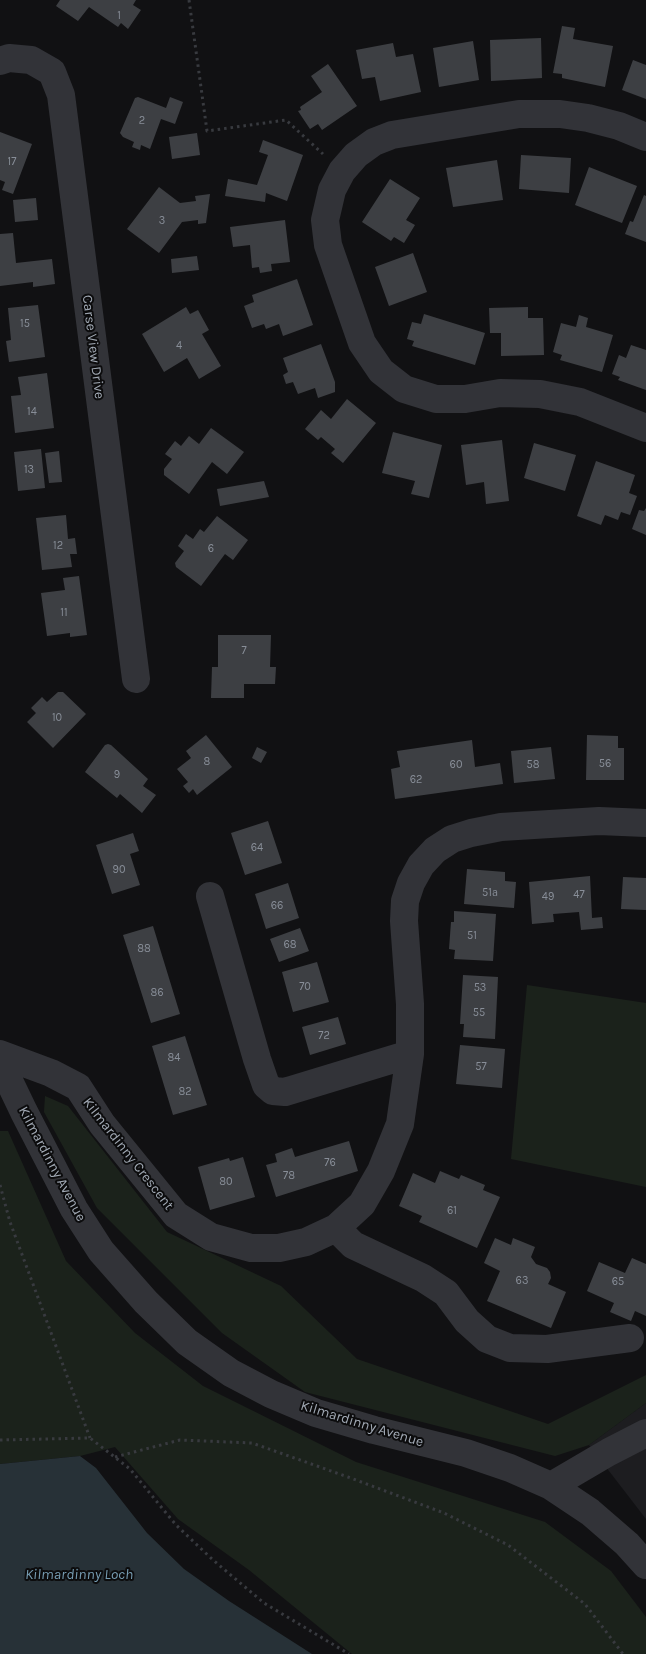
<!DOCTYPE html>
<style>
body{margin:0}
canvas{display:block;background:#111113}
</style>
<canvas width="646" height="1654"></canvas>
<script>
const ctx = document.querySelector('canvas').getContext('2d');
ctx.lineJoin = 'round';
function paint(path, color) { ctx.fillStyle = color; ctx.fill(path, 'evenodd'); }
const shape = rows => new Path2D(rows.map(r => 'M' + r).join(''));
function trace(path, color, width, dash) { ctx.strokeStyle = color; ctx.lineWidth = width; ctx.lineCap = dash ? 'butt' : 'round'; ctx.setLineDash(dash || []); ctx.stroke(path); }
function drawText(font, color, halo, rows, align = 'center') {
  ctx.font = font + ' Karla,sans-serif'; ctx.lineWidth = 4; ctx.setLineDash([]); ctx.textBaseline = 'middle'; ctx.strokeStyle = halo; ctx.fillStyle = color; for (const [text, x, y, turn = 0] of rows) {
    ctx.save(); ctx.translate(x, y); ctx.rotate((+turn || 0) * Math.PI / 180); ctx.textAlign = isNaN(turn) ? turn : align; if (halo) ctx.strokeText(text, 0, 0); ctx.fillText(text, 0, 0); ctx.restore();
  }
}
paint(shape([
 [646,1403,646,1519,589,1445]
]), '#1d1d20');
paint(shape([
 [527,985,646,1003,646,1187,511,1159],
 [45,1096,68,1106,167,1232,281,1286,357,1359,548,1424,646,1375,646,1403,589,1445,555,1456,305,1392,222,1333,97,1208,44,1112],
 [0,1131,8,1131,66,1261,135,1333,203,1386,356,1462,545,1522,611,1571,646,1617,646,1654,352,1654,249,1570,178,1519,115,1447,80,1456,0,1464]
]), '#1b221b');
paint(shape([
 [80,1456,96,1468,147,1533,184,1569,229,1601,312,1654,0,1654,0,1464]
]), '#273137');
paint(shape([
 [60,0,136,0,133,5,141,10,128,29,121,23,118,27,89,7,78,21,56,6],
 [562,26,575,28,573,39,613,46,605,87,562,78,562,74,553,73],
 [541,38,542,78,491,81,490,40],
 [473,41,479,80,439,87,433,48],
 [393,43,396,57,413,54,421,92,380,101,375,77,362,79,356,50],
 [633,60,646,65,646,99,622,90],
 [328,64,357,106,322,130,318,124,310,129,298,111,301,110,300,107,322,92,311,76],
 [138,97,166,108,170,97,183,102,175,124,161,119,150,149,141,145,140,150,132,147,134,142,123,137,120,133,135,98],
 [0,132,32,144,13,194,2,190,5,182,0,180],
 [197,133,200,155,172,159,169,137],
 [263,140,303,155,287,201,266,193,265,202,225,196,228,179,257,185,268,155,259,152],
 [521,155,571,158,569,193,519,189],
 [497,160,503,200,453,207,446,168],
 [589,167,637,186,622,223,575,205],
 [390,179,420,198,406,220,415,225,404,243,394,237,391,241,362,222],
 [159,187,180,203,196,201,195,196,210,194,206,223,198,224,198,220,182,222,159,253,127,229],
 [644,195,646,196,646,242,625,234,630,221,633,222],
 [36,198,38,220,15,222,13,200],
 [285,220,290,262,271,264,272,271,260,273,259,267,252,268,250,245,233,247,230,227],
 [13,233,16,263,52,259,55,284,33,287,33,282,0,286,0,234],
 [413,253,427,292,389,306,375,267],
 [197,256,199,270,172,273,171,259],
 [297,279,313,325,283,336,279,324,266,329,264,324,252,328,244,306,254,302,252,295],
 [38,305,45,357,9,362,6,341,11,340,8,308],
 [186,307,190,314,198,310,209,330,202,334,221,366,199,379,187,358,164,372,142,334],
 [528,307,528,318,543,318,544,355,501,356,501,333,490,333,489,308],
 [424,314,485,333,475,365,412,346,414,341,407,339,412,322,421,324],
 [579,315,588,318,586,327,613,335,602,372,560,360,562,355,553,352,561,323,576,327],
 [321,344,335,382,335,392,318,398,315,388,298,394,293,382,286,384,283,375,288,372,283,358],
 [631,345,646,350,646,390,618,380,620,377,612,374,619,355,626,358],
 [47,373,54,428,15,433,11,396,21,395,18,377],
 [347,399,376,423,343,463,331,453,335,449,321,437,318,440,305,429,321,410,331,419],
 [211,428,244,452,227,474,212,462,189,494,164,475,164,469,172,459,165,454,175,441,181,446,189,436,199,444],
 [393,432,442,445,429,498,411,494,415,481,382,473],
 [502,440,509,501,486,504,484,482,466,485,461,445],
 [534,443,576,455,565,491,524,478],
 [41,449,45,488,18,491,14,452],
 [59,451,62,482,49,483,45,453],
 [596,461,635,475,629,493,637,496,630,515,621,512,618,520,605,515,601,525,577,516],
 [264,481,269,497,220,506,217,489],
 [646,508,646,535,632,529,639,510,644,511],
 [66,515,68,539,75,538,77,554,70,554,72,567,42,570,36,518],
 [217,516,248,540,233,560,225,554,201,586,176,567,175,563,184,551,178,546,186,534,193,539,200,529,204,532],
 [79,576,87,635,70,637,70,633,47,636,41,593,65,590,63,578],
 [218,635,271,635,270,667,276,667,275,684,244,684,244,698,211,698,212,667,218,667],
 [58,692,63,692,86,714,53,748,27,722,36,713,31,708,42,697,47,702],
 [206,735,232,767,197,795,193,789,189,793,183,786,188,782,177,769,191,758,186,751],
 [587,735,618,736,618,748,624,748,624,780,586,780],
 [472,740,475,767,500,763,503,784,395,799,391,769,400,767,397,751],
 [108,744,111,745,148,779,143,786,156,795,142,813,120,794,117,798,85,772,105,745],
 [257,747,267,752,261,763,252,758],
 [551,747,555,779,514,783,511,751],
 [268,821,282,863,245,875,231,833],
 [133,833,139,851,130,854,140,885,112,894,96,845],
 [467,869,505,872,505,881,516,882,514,908,464,904],
 [590,876,592,918,602,917,603,928,581,930,579,912,553,914,554,922,532,924,529,882],
 [623,877,646,878,646,910,621,909],
 [288,883,299,918,266,929,255,894],
 [454,911,496,914,493,961,454,959,455,950,449,949,451,922,454,922],
 [153,926,180,1014,151,1023,123,935],
 [300,928,309,951,279,962,270,939],
 [317,962,329,1002,293,1012,282,972],
 [463,975,498,977,495,1039,463,1037,464,1024,460,1024],
 [338,1017,346,1044,310,1055,302,1027],
 [185,1036,207,1105,173,1115,152,1046],
 [460,1045,505,1049,502,1088,456,1084],
 [349,1141,358,1171,276,1197,266,1165,277,1162,275,1154,292,1148,295,1157],
 [243,1157,255,1197,210,1210,198,1167,229,1158,230,1161],
 [440,1171,459,1179,461,1175,485,1185,483,1190,500,1197,477,1248,419,1222,422,1216,399,1206,413,1173,435,1183],
 [495,1238,511,1245,513,1238,535,1247,531,1257,536,1264,547,1268,550,1272,551,1278,548,1284,566,1292,551,1328,487,1301,500,1271,484,1263],
 [632,1258,646,1264,646,1316,635,1311,631,1321,610,1312,614,1303,587,1291,599,1262,625,1273]
]), '#3d3f43');
trace(shape([
 [189,0,207,131,286,120,323,154],
 [0,1185,10,1222,90,1438],
 [0,1440,90,1438,130,1469,176,1525,213,1560,264,1603,349,1654],
 [115,1457,180,1440,252,1443,348,1477,444,1513,508,1545,585,1604,623,1654]
]), '#383a3f', 3, [2.5, 4]);
trace(shape([
 [0,61,9,58,31,60,52,72,61,95,136,679],
 [646,137,619,126,588,118,560,114,519,114,392,135,374,142,356,155,342,171,332,190,325,220,328,245,362,343,381,371,404,389,436,399,465,399,500,393,540,394,580,402,646,428],
 [210,896,257,1059,266,1085,273,1091,285,1092,410,1054],
 [0,1054,51,1073,78,1087,102,1124,176,1215,211,1237,251,1248,279,1248,306,1242,336,1228,362,1204,381,1171,400,1124,410,1054,410,1004,404,921,405,901,411,883,421,865,435,850,452,839,471,833,501,827,599,821,646,823],
 [0,1062,24,1112,74,1209,101,1251,146,1302,187,1342,231,1373,271,1394,316,1413,374,1430,466,1453,510,1468,551,1486,590,1512,627,1544,646,1565],
 [336,1228,353,1245,423,1278,446,1293,467,1321,487,1339,510,1348,547,1349,630,1338],
 [551,1486,609,1452,646,1433]
]), '#323338', 28);
drawText('11px', '#888e98', null, [
 ["1",119,16],
 ["2",142,121],
 ["17",12,162],
 ["3",162,221],
 ["15",25,324],
 ["4",179,346],
 ["14",32,412],
 ["13",29,470],
 ["12",58,546],
 ["6",211,549],
 ["11",64,613],
 ["7",244,651],
 ["10",57,718],
 ["8",207,762],
 ["56",605,764],
 ["60",456,765],
 ["58",533,765],
 ["9",117,775],
 ["62",416,780],
 ["64",257,848],
 ["90",119,870],
 ["51a",490,893],
 ["47",579,895],
 ["49",548,897],
 ["66",277,906],
 ["51",472,936],
 ["68",290,945],
 ["88",144,949],
 ["70",305,987],
 ["53",480,988],
 ["86",157,993],
 ["55",479,1013],
 ["72",324,1036],
 ["84",174,1058],
 ["57",481,1067],
 ["82",185,1092],
 ["76",330,1163],
 ["78",289,1176],
 ["80",226,1182],
 ["61",452,1211],
 ["63",522,1281],
 ["65",618,1282]
]);
drawText('14px', '#a1a9b4', '#0c0c0d', [
 ["Carse View Drive",93,347,83],
 ["Kilmardinny Crescent",128,1154,52],
 ["Kilmardinny Avenue",52,1164,62],
 ["Kilmardinny Avenue",362,1424,17]
]);
drawText('italic 15px', '#769cb2', '#0c0c0d', [
 ["Kilmardinny Loch",79,1575]
]);
</script>
